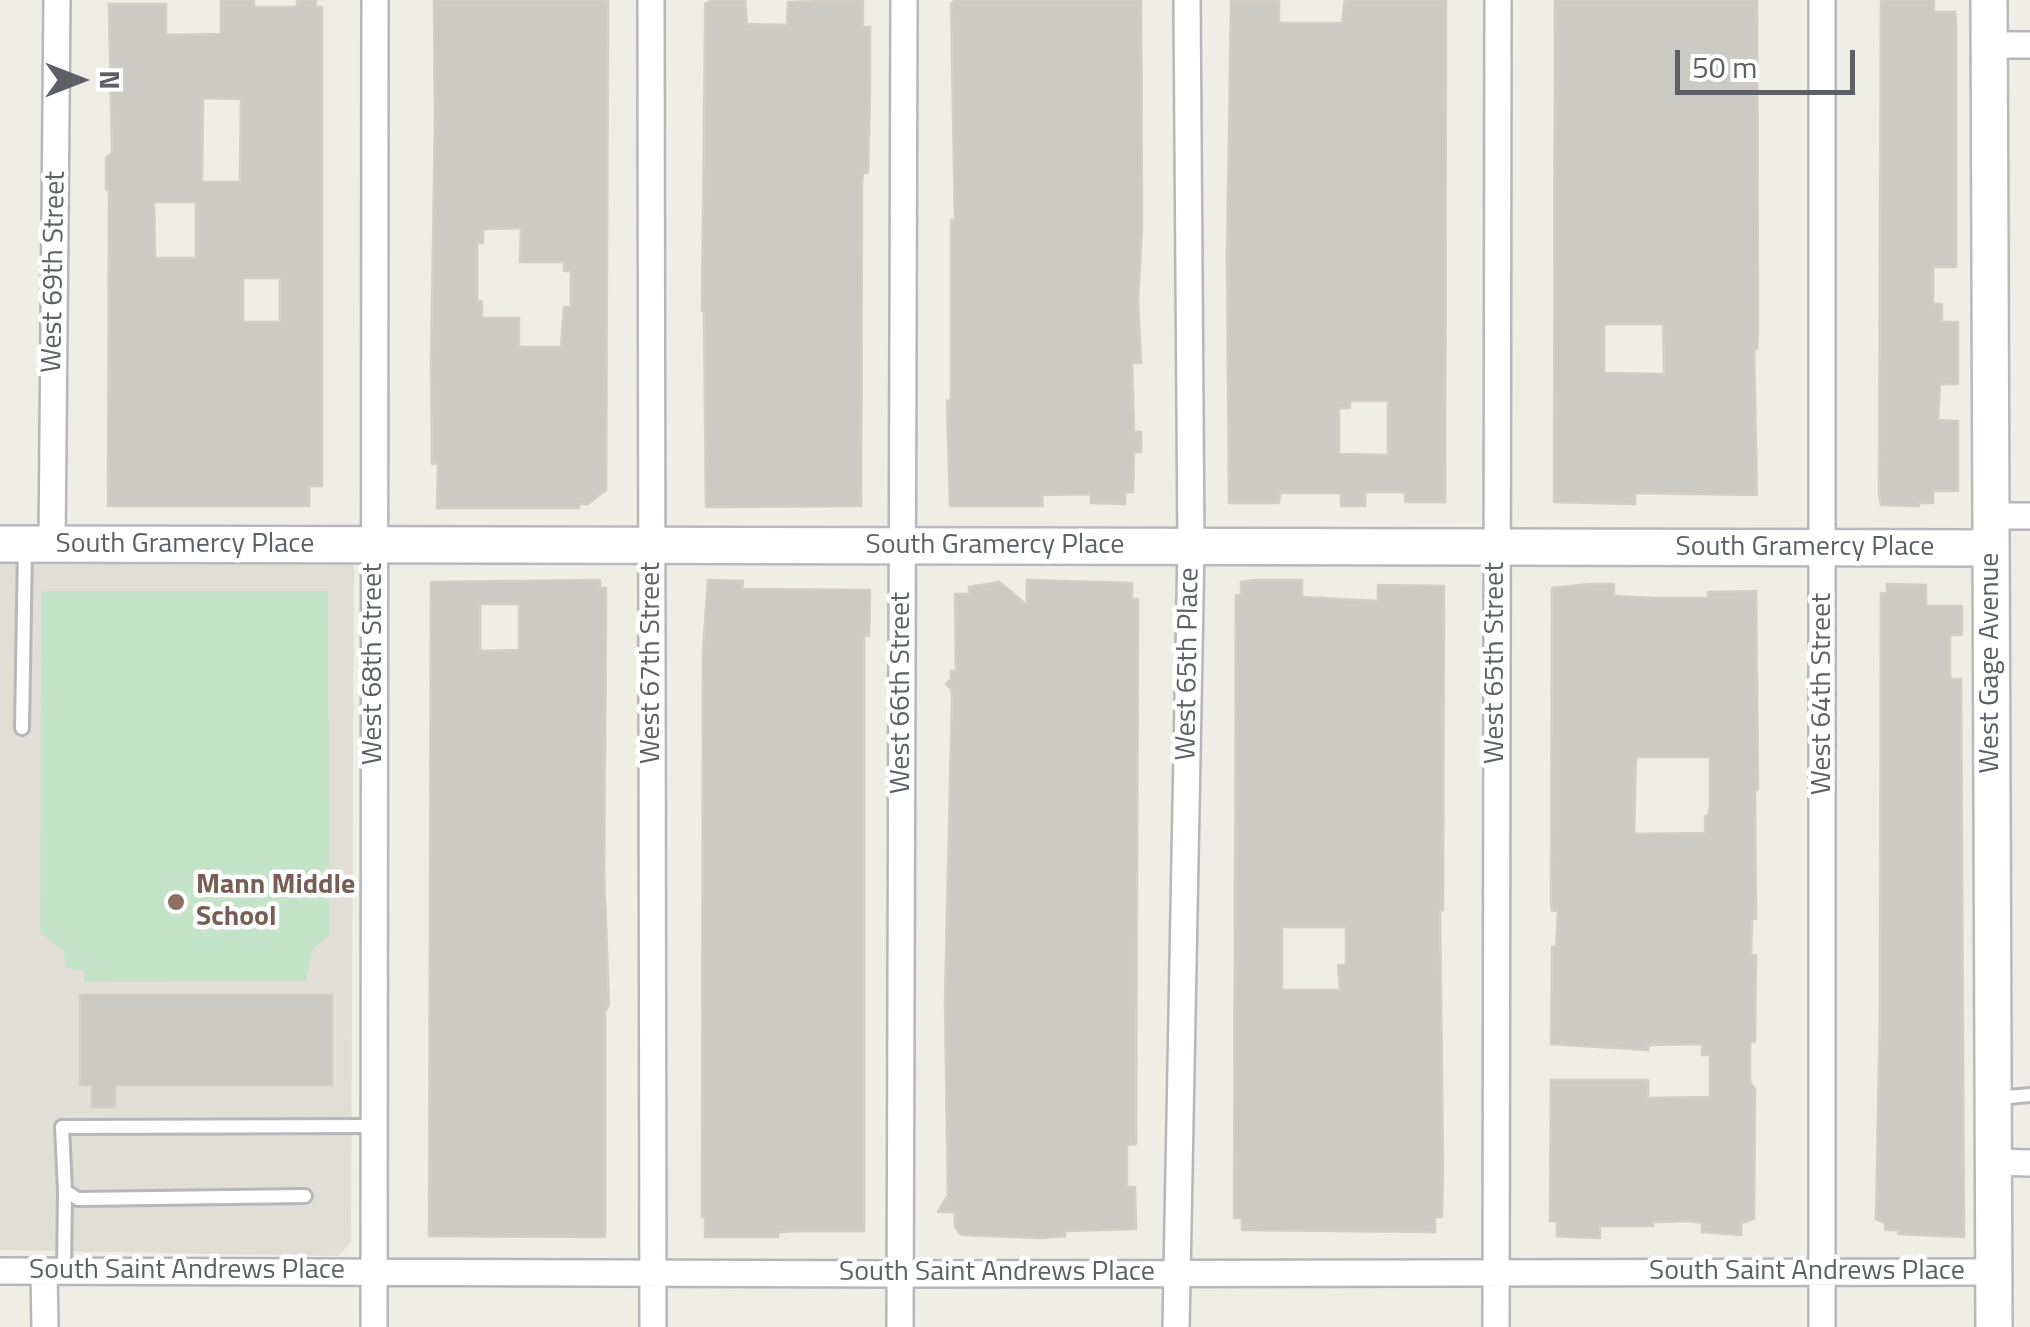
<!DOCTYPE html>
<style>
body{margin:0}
#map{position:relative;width:2030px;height:1327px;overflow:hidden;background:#eeede6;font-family:"Titillium Web",sans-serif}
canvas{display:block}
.north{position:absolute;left:30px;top:30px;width:100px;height:100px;-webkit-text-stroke:8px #fff;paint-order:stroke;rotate:90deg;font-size:28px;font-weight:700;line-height:40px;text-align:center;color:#5d6064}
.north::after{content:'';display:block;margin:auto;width:35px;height:45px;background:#5d6064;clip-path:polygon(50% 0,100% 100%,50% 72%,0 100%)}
.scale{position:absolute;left:1675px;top:50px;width:180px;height:45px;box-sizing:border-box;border:5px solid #5d6064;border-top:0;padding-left:12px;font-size:30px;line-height:35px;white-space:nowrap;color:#5d6064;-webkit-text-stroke:8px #fff;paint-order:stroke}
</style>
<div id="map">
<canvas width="2030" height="1327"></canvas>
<div class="north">N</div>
<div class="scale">50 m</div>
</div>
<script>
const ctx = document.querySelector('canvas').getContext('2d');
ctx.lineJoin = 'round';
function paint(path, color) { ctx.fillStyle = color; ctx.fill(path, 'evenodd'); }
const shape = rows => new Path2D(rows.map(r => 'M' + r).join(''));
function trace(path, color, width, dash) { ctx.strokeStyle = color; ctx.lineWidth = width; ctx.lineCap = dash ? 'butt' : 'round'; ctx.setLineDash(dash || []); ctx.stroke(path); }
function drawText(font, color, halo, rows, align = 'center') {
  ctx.font = font + ' "Titillium Web",sans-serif'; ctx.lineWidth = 9; ctx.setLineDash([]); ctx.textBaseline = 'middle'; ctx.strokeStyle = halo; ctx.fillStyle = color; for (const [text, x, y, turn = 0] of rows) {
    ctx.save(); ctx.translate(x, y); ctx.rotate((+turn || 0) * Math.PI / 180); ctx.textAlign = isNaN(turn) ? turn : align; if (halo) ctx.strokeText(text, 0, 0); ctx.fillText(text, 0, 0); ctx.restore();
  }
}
paint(shape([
 [0,562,354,562,351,1242,338,1256,0,1250]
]), '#e1ded7');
paint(shape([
 [41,591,328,591,329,936,312,950,306,981,84,982,83,971,65,967,64,951,40,933]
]), '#c5e3c6');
const building = shape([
 [221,0,254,0,254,7,297,7,297,0,316,0,316,7,322,7,322,486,309,486,309,506,108,506,109,190,106,190,106,158,112,153,109,4,166,4,166,35,221,34,221,0],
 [203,98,241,99,240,182,202,182,203,98],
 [154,202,196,202,196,258,155,258,154,202],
 [243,278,280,278,280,322,243,322,243,278],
 [434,0,608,0,606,490,588,504,579,504,579,508,437,508,438,463,432,464,431,364,435,125,434,0],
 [521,228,520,262,564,262,564,271,571,271,571,307,564,307,561,347,519,347,519,318,482,318,482,301,477,301,477,243,483,243,483,229,521,228],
 [713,0,745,0,747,24,787,25,788,2,863,0,863,27,870,27,870,85,868,173,863,173,862,183,861,506,706,507,704,311,702,311,705,31,705,4,713,0],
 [955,0,1141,0,1142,225,1138,301,1141,363,1132,363,1134,432,1141,432,1141,452,1134,452,1133,492,1125,492,1125,504,1091,503,1091,494,1042,495,1043,506,950,506,947,401,951,400,951,220,955,220,951,4,955,0],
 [1345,0,1446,0,1445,502,1405,502,1405,492,1365,492,1365,506,1341,506,1341,493,1280,493,1279,503,1229,503,1227,257,1231,1,1279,1,1279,23,1342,23,1345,0],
 [1350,401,1388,401,1388,455,1339,454,1339,408,1350,408,1350,401],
 [1555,0,1757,0,1758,330,1757,349,1754,349,1757,495,1635,493,1635,504,1554,502,1555,0],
 [1604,324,1663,324,1664,374,1604,373,1604,324],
 [1881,0,1934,0,1934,12,1955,12,1956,22,1956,267,1933,267,1933,304,1942,304,1942,322,1958,322,1958,384,1940,384,1938,420,1958,421,1958,491,1933,491,1933,503,1919,503,1919,506,1881,505,1879,494,1881,0],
 [600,580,600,588,606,588,606,612,604,872,609,1005,605,1011,605,1237,429,1236,431,582,600,580],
 [480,604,519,604,519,650,480,651,480,604],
 [708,580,743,581,742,589,870,590,869,636,864,635,864,1231,800,1231,778,1232,778,1237,705,1237,705,1217,702,1217,703,650,708,580],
 [1027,580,1132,583,1132,599,1138,599,1136,1144,1127,1145,1127,1187,1135,1187,1136,1229,1065,1231,1065,1236,1041,1238,961,1235,955,1227,955,1212,938,1212,948,1195,945,1003,952,696,951,689,946,684,951,679,951,671,956,671,955,594,969,594,969,587,999,582,1027,605,1027,580],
 [1255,580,1302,580,1302,597,1378,601,1378,585,1444,586,1443,910,1440,910,1443,1170,1442,1217,1435,1217,1435,1232,1242,1230,1242,1218,1234,1218,1236,595,1241,595,1241,582,1255,580],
 [1282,927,1346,927,1346,965,1338,965,1340,990,1282,990,1282,927],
 [1589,584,1614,584,1614,596,1656,598,1708,598,1708,592,1756,591,1758,790,1755,790,1756,919,1752,919,1751,955,1756,955,1755,1042,1750,1042,1750,1082,1755,1089,1754,1219,1741,1223,1741,1235,1702,1232,1702,1223,1690,1221,1653,1222,1653,1226,1600,1226,1600,1238,1572,1237,1557,1236,1557,1221,1550,1221,1551,1080,1648,1080,1648,1098,1710,1097,1710,1055,1702,1055,1702,1044,1648,1045,1648,1050,1551,1044,1552,947,1556,947,1558,911,1552,911,1551,902,1552,588,1589,584],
 [1636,757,1710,757,1710,806,1708,816,1705,816,1705,833,1634,834,1636,757],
 [1887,584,1926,585,1926,606,1962,606,1962,635,1950,635,1950,679,1961,679,1964,1237,1898,1234,1898,1230,1885,1230,1885,1223,1876,1219,1880,1012,1881,593,1887,593,1887,584],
 [80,995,332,995,332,1085,115,1085,115,1107,92,1107,92,1085,80,1085,80,995]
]);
paint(building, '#cccac4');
trace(building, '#d2cec5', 2.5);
const lane = shape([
 [22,728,25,547],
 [1998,1098,2030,1095],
 [305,1196,78,1199,65,1191,62,1127,374,1126],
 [64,1271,65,1191]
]);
const street = shape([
 [651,0,653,1327],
 [1822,0,1822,1327],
 [1989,45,2030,45],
 [1990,516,2030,516],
 [52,545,57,0],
 [1993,1162,2030,1163],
 [0,1271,901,1274,1994,1272],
 [44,1271,45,1327],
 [374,1327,375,0],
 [900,1327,904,0],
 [1176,1327,1191,547,1187,0],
 [1496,1327,1498,0]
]);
const secondary = shape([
 [1989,0,1994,1327],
 [0,544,1991,548]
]);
trace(lane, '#b6b7bb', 18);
trace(street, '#b6b7bb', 30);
trace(secondary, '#b7b9be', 40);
trace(lane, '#fff', 12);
trace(street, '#fff', 25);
trace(secondary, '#fff', 35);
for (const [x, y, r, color] of [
 [176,902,10,"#8d6e63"]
]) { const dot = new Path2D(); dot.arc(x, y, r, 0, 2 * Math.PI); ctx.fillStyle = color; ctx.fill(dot); trace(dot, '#fff', 4); }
drawText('28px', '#5d6064', '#fff', [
 ["West 69th Street",55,272,-89],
 ["South Gramercy Place",185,545],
 ["South Gramercy Place",995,546],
 ["South Gramercy Place",1805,548],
 ["West 67th Street",652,663,-90],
 ["West 65th Street",1496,663,-90],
 ["West Gage Avenue",1991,663,-90],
 ["West 68th Street",374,664,-90],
 ["West 65th Place",1189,664,-89],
 ["West 66th Street",902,693,-90],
 ["West 64th Street",1823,694,-90],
 ["South Saint Andrews Place",187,1271],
 ["South Saint Andrews Place",1807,1272],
 ["South Saint Andrews Place",997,1273]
]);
drawText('bold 28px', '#785e54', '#fff', [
 ["Mann Middle",196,886],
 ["School",196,918]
], 'left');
</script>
